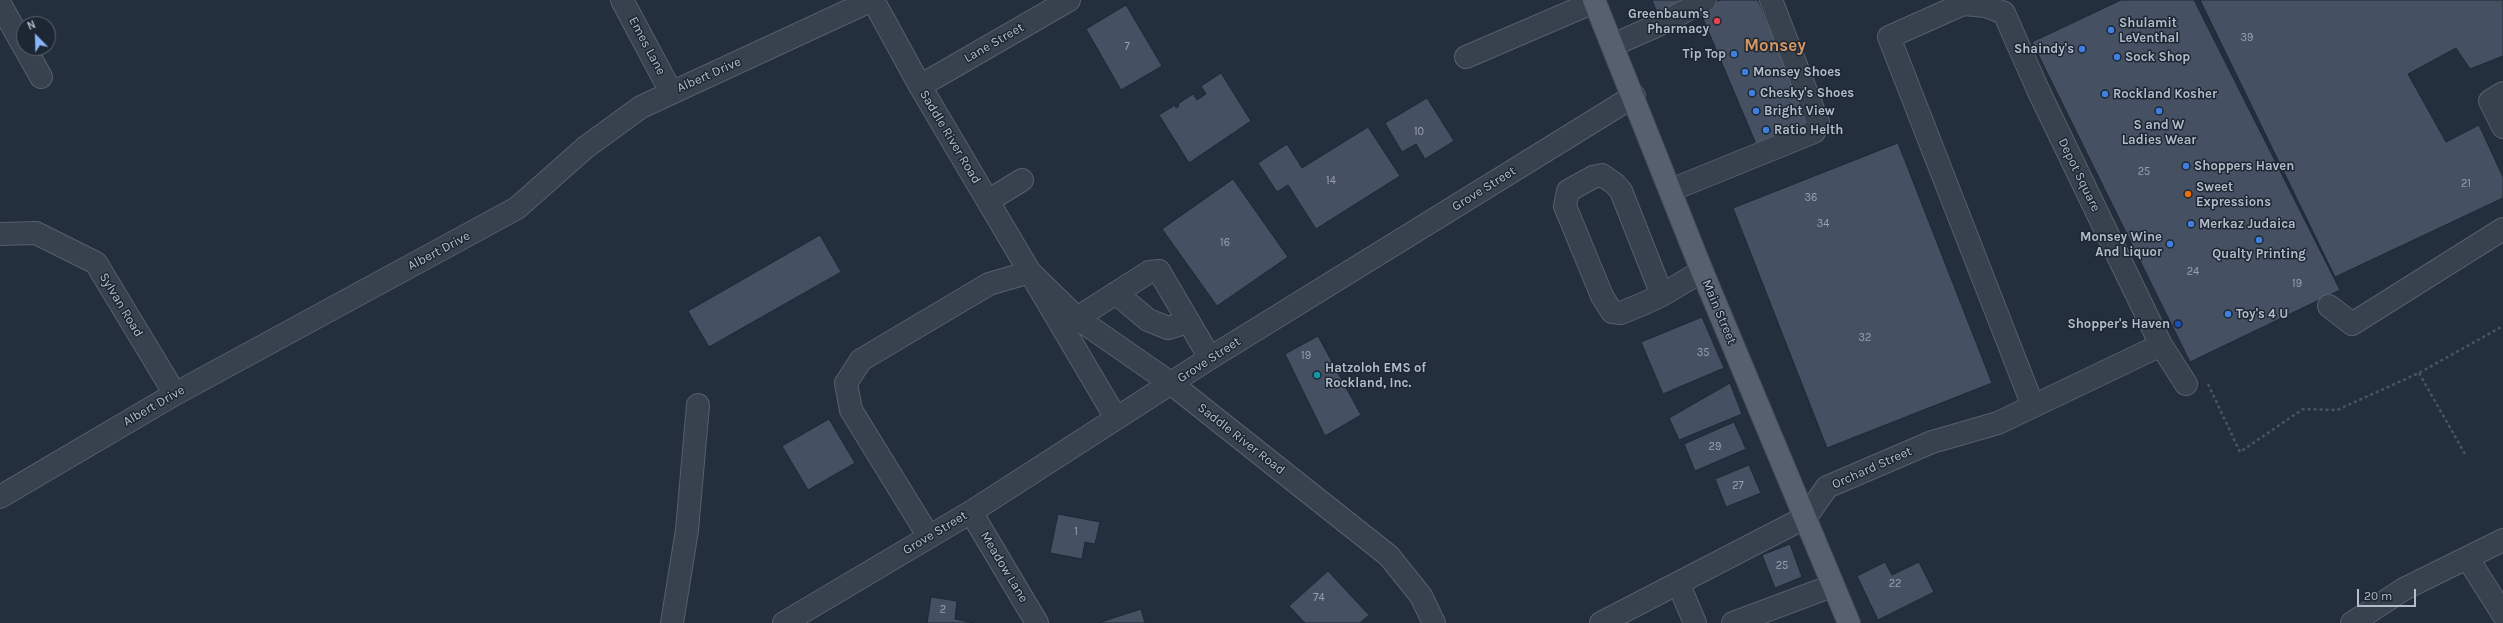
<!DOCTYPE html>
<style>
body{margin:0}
#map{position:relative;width:2503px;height:623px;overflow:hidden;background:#242f3e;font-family:Karla,sans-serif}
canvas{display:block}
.north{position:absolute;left:16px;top:16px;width:40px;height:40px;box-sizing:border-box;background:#1d2633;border:1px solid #59626f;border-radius:50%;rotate:337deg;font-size:11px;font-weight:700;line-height:16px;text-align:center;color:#b4bcc9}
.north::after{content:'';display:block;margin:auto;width:14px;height:18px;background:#8ab4f8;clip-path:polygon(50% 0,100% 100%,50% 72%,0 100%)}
.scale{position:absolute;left:2357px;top:589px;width:59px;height:18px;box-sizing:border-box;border:2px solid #b4bcc9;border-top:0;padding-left:5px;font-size:12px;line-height:14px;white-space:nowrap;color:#b4bcc9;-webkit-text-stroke:3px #1d2633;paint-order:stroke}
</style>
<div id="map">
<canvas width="2503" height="623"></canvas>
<div class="north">N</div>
<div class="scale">20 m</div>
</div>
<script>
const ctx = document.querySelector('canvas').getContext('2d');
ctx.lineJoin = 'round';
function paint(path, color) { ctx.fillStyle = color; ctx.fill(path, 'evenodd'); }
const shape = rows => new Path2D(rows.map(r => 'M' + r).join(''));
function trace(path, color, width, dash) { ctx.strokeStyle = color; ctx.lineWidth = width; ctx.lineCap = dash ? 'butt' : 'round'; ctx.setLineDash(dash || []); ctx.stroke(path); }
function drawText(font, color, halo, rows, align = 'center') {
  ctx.font = font + ' Karla,sans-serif'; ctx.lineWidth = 3; ctx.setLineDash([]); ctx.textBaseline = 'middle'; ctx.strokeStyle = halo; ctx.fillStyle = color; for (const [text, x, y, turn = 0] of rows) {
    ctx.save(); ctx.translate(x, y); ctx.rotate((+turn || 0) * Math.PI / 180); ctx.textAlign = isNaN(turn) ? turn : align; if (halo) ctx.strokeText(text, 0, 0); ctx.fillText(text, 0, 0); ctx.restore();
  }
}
const building = shape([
 [1652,0,1693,0,1658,15,1652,0],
 [1720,0,1758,0,1809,122,1756,144,1699,9,1720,0],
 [2121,0,2194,0,2340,290,2190,362,2032,42,2121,0],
 [2200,0,2503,0,2503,56,2470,69,2456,48,2408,74,2446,142,2479,125,2503,177,2503,198,2335,277,2200,0],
 [1126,5,1162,66,1121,90,1086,29,1126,5],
 [1221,73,1251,121,1189,163,1159,115,1175,105,1176,108,1179,106,1178,104,1193,94,1197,100,1206,94,1201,86,1221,73],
 [1427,98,1454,141,1425,159,1416,144,1402,152,1385,123,1427,98],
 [1368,127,1400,176,1316,229,1288,185,1277,192,1258,163,1287,144,1302,168,1368,127],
 [1898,143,1992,383,1827,448,1733,208,1898,143],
 [1233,179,1288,257,1217,306,1162,229,1233,179],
 [820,235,841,272,709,347,688,311,820,235],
 [1702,317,1724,368,1663,394,1641,342,1702,317],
 [1318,336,1361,415,1325,436,1285,354,1318,336],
 [1730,383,1742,414,1679,440,1669,418,1730,383],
 [829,419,855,463,808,490,782,446,829,419],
 [1734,422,1746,449,1695,471,1684,444,1734,422],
 [1749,465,1761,493,1726,507,1715,479,1749,465],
 [1058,514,1100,522,1095,544,1085,542,1082,559,1050,553,1058,514],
 [1790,544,1802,577,1775,588,1762,555,1790,544],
 [1885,562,1892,575,1919,562,1934,592,1878,620,1857,576,1885,562],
 [1328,571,1369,615,1360,623,1305,623,1289,606,1328,571],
 [931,597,957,601,955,619,974,623,927,623,931,597],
 [1141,609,1145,623,1098,623,1141,609]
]);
paint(building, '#455162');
trace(building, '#1f2835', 1);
const minor = shape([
 [622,0,671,92],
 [873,0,920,86,1116,418],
 [0,4,24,47],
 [1613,45,1665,22,1705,0],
 [25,48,41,77],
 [1466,57,1594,2],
 [920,86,1069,0],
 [2503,93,2490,101,2503,127],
 [1671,190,1814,132,1818,122,1771,0],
 [988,201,1022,180],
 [0,234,36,233,96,263,175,394],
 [1116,293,1148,320,1168,328,1188,322],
 [1662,295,1621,191,1615,184,1602,175,1593,177,1568,191,1565,206,1602,296,1612,312,1621,313,1645,303,1662,295,1702,271],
 [2329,306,2352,324,2503,229],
 [1077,318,1149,272,1159,271,1210,358],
 [2033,406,1889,37,1963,4,1986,6,2004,13,2039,92,2161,345,2186,384],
 [0,497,175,394,517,208,586,147,641,107,872,0],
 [971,512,1037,623],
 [929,537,851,410,846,383,861,360,989,284,1030,272,1077,318,1172,384,1389,556,1421,596,1434,623],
 [2468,559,2503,614],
 [1679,585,1695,623],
 [672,623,687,530,698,405],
 [784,623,971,512,1210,358,1634,96],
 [1601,623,1806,517,1827,487,1932,442,1998,423,2161,345],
 [1733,623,1832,586],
 [2352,623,2404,589,2503,540]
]);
const major = shape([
 [1594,0,1702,271,1849,623]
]);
trace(minor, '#565f6c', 24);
trace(major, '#414a57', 24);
trace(shape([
 [2419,373,2465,454],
 [2208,384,2240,452,2303,409,2337,410,2419,373,2503,326]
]), '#44595c', 2.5, [3, 3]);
trace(minor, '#38414e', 22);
trace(major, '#56606e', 22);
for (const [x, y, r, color] of [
 [1717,21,4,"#e0444e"],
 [2111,30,4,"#3f7fe0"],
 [2082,49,4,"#3f7fe0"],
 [1734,54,4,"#3f7fe0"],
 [2117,57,4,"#3f7fe0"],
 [1745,72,4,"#3f7fe0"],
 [1752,93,4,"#3f7fe0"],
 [2105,94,4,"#3f7fe0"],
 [1756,111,4,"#3f7fe0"],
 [2159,111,4,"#3f7fe0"],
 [1766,130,4,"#3f7fe0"],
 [2186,166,4,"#3f7fe0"],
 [2188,194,4,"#e8710a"],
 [2191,224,4,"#3f7fe0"],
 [2259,240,4,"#3f7fe0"],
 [2170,244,4,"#3f7fe0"],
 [2228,314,4,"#3f7fe0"],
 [2178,324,4,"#1a4fb4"],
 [1317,375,4,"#0f9aa8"]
]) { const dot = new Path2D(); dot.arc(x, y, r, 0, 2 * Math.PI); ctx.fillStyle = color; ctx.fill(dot); trace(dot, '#1d2633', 1.5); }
drawText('11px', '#98a1af', null, [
 ["39",2247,38],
 ["7",1127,47],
 ["10",1419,132],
 ["25",2144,172],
 ["14",1331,181],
 ["21",2466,184],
 ["36",1811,198],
 ["34",1823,224],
 ["16",1225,243],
 ["24",2193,272],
 ["19",2297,284],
 ["32",1865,338],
 ["35",1703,353],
 ["19",1306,356],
 ["29",1715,447],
 ["27",1738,486],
 ["1",1076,532],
 ["25",1782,566],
 ["22",1895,584],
 ["74",1319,598],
 ["2",943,610]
]);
drawText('bold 13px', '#b4bcc9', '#1d2633', [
 ["Greenbaum's",1709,14,"right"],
 ["Pharmacy",1709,29,"right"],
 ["Shulamit",2119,23],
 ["LeVenthal",2119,38],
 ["Shaindy's",2074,49,"right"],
 ["Tip Top",1726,54,"right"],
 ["Sock Shop",2125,57],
 ["Monsey Shoes",1753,72],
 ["Chesky's Shoes",1760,93],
 ["Rockland Kosher",2113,94],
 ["Bright View",1764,111],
 ["S and W",2159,125,"center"],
 ["Ladies Wear",2159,140,"center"],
 ["Ratio Helth",1774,130],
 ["Shoppers Haven",2194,166],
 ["Sweet",2196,187],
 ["Expressions",2196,202],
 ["Merkaz Judaica",2199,224],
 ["Monsey Wine",2162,237,"right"],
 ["And Liquor",2162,252,"right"],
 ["Qualty Printing",2259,254,"center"],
 ["Toy's 4 U",2236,314],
 ["Shopper's Haven",2170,324,"right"],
 ["Hatzoloh EMS of",1325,368],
 ["Rockland, Inc.",1325,383]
], 'left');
drawText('13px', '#b4bcc9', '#1d2633', [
 ["Lane Street",994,43,-30],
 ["Emes Lane",647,46,62],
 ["Albert Drive",709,75,-24],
 ["Saddle River Road",950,137,59],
 ["Depot Square",2079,175,64],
 ["Grove Street",1484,189,-32],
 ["Albert Drive",439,251,-28],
 ["Sylvan Road",121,305,59],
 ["Main Street",1719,312,67],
 ["Grove Street",1209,360,-33],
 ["Albert Drive",154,406,-30],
 ["Saddle River Road",1241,439,38],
 ["Orchard Street",1872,468,-24],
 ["Grove Street",935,533,-31],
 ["Meadow Lane",1004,567,59]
]);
drawText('bold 17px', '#d59563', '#1d2633', [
 ["Monsey",1775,46]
]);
</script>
